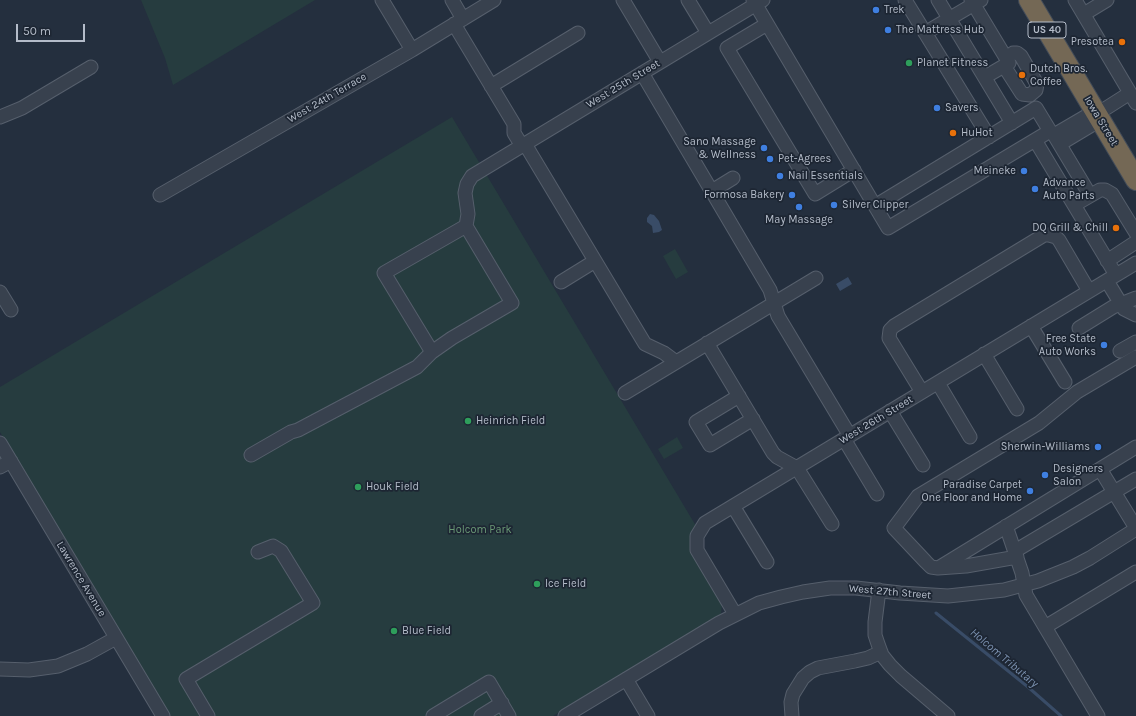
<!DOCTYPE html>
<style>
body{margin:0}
#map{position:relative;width:1136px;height:716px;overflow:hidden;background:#242f3e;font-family:Karla,sans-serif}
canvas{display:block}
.scale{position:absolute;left:16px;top:24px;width:69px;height:18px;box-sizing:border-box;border:2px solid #b4bcc9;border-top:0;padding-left:5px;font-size:12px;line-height:14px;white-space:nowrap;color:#b4bcc9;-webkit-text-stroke:3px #1d2633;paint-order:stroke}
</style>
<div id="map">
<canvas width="1136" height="716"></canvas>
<div class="scale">50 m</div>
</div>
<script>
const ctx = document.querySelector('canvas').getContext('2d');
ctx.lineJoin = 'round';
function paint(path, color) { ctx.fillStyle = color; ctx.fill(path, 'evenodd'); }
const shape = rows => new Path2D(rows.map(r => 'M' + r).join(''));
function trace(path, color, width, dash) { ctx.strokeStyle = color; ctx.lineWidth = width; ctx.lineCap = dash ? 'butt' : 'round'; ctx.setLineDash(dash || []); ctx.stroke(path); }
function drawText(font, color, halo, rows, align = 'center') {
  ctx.font = font + ' Karla,sans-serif'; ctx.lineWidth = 3.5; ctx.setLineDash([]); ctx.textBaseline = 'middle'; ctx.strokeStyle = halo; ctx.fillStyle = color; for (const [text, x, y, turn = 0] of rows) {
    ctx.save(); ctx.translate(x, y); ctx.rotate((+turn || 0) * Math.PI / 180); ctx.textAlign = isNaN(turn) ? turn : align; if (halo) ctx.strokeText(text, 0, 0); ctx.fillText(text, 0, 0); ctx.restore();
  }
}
paint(shape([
 [141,0,315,0,173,85,165,58],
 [452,117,696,526,722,605,721,613,720,615,553,716,170,716,0,432,0,387],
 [675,249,688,272,676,279,663,256],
 [677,437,683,448,664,459,658,449]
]), '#263c3f');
paint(shape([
 [650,214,654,215,659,221,662,230,659,232,653,233,652,226,647,222,647,218],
 [848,277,852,284,840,291,836,284]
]), '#394c67');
trace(shape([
 [936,613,1028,687,1061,716]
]), '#394c67', 3);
const minor = shape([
 [382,0,412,50],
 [452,0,463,19],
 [623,0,660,62],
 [688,0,708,33],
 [753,0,888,228,1050,131],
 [905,0,989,137],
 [938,0,1012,123],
 [971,0,1009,63,985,77],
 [1075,0,1136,103],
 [1084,14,1107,0],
 [454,24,514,124,514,133,522,146],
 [767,24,727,48,815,194,854,170],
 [925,33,981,0],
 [1004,66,1022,94,1030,95,1036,90,1037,84,1021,56,1017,53,1013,53,1006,58],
 [642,73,770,290,778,316,850,436],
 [491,86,578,33],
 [1097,114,1130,93],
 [0,117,22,108,91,67],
 [1054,135,1095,111],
 [1035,140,1116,275],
 [525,144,645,344,664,353,676,362],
 [1060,144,1100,120],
 [712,191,733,178],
 [160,195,412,50,494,0],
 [1074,205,1100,190,1105,190,1112,194,1136,233],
 [875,206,1036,108,1050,131,1054,135,1090,195],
 [1107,261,1136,242],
 [1107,281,1124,309,1136,315],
 [561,282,595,261],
 [0,292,11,310],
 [1031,326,1065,382],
 [1079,328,1113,307,1136,298],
 [707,343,773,453,777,457,797,468,832,524],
 [1120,351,1136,342],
 [432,352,384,273,466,226,468,214,465,193,467,184,472,176,763,0],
 [984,354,1017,409],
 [938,383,970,437],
 [922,392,889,338,890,330,894,326,1044,235,1049,235,1056,237,1059,240,1089,291],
 [625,393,816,278],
 [739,396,696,422,710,445,753,419],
 [890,411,923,465],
 [844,439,877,494],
 [0,443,163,716],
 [251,455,291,432,298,430,417,367,432,352,452,338,512,303,466,226],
 [0,467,11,461],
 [1100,469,1136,528],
 [733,506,767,562],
 [1006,526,1022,573,1026,595,1098,716],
 [1015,551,1136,479],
 [1017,557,966,566,938,568,931,567,926,562,894,528,918,496,1039,423,1077,392,1136,357],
 [940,567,1136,447],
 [879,590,875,622,875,635,878,644,882,655,890,665,901,676,948,716],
 [735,614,697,550,697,536,705,523,1136,263],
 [1045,627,1136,572],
 [0,669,29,670,58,666,87,654,116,638],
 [626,679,648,716],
 [208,716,186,679,313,603,281,551,273,546,258,552],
 [433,716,489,682,509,716],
 [481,716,502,703],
 [565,716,719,623,759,603,781,597,803,592,830,588,856,588,900,593,948,596,1004,590,1038,581,1073,567,1090,558,1136,529],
 [792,716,791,702,793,694,803,678,810,672,818,668,855,661,868,658,881,652]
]);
const highway = shape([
 [1029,0,1136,180]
]);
trace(minor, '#565f6c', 15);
trace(highway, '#434c59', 22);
trace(minor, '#38414e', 13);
trace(highway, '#746855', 20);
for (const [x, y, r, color] of [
 [876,10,4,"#3f7fe0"],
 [888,30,4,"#3f7fe0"],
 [1122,42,4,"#e8710a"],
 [909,63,4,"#2e9e5b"],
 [1022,75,4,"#e8710a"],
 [937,108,4,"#3f7fe0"],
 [953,133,4,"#e8710a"],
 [764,148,4,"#3f7fe0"],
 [770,159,4,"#3f7fe0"],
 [1024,171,4,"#3f7fe0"],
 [780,176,4,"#3f7fe0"],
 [1035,189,4,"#3f7fe0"],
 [792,195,4,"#3f7fe0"],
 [834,205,4,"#3f7fe0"],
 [799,207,4,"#3f7fe0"],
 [1116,228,4,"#e8710a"],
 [1104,345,4,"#3f7fe0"],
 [468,421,4,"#2e9e5b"],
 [1098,447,4,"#3f7fe0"],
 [1045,475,4,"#3f7fe0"],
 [358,487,4,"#2e9e5b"],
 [1030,491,4,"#3f7fe0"],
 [537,584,4,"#2e9e5b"],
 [394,631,4,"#2e9e5b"]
]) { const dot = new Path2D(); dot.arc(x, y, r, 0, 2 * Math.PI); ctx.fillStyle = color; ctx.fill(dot); trace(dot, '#1d2633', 1.5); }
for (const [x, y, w] of [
 [1047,30,38]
]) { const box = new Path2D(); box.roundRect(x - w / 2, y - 8, w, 16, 3); ctx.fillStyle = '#1d2633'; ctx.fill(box); trace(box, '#b4bcc9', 1); }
drawText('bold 10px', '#b4bcc9', null, [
 ["US 40",1047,30]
]);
drawText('11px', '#b4bcc9', '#1d2633', [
 ["Trek",884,10],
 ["The Mattress Hub",896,30],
 ["Presotea",1114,42,"right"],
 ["Planet Fitness",917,63],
 ["Dutch Bros.",1030,69],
 ["Coffee",1030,82],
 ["Savers",945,108],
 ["HuHot",961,133],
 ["Sano Massage",756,142,"right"],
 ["& Wellness",756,155,"right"],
 ["Pet-Agrees",778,159],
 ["Meineke",1016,171,"right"],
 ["Nail Essentials",788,176],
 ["Advance",1043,183],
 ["Auto Parts",1043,196],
 ["Formosa Bakery",784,195,"right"],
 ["Silver Clipper",842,205],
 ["May Massage",799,220,"center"],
 ["DQ Grill & Chill",1108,228,"right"],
 ["Free State",1096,339,"right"],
 ["Auto Works",1096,352,"right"],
 ["Heinrich Field",476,421],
 ["Sherwin-Williams",1090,447,"right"],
 ["Designers",1053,469],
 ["Salon",1053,482],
 ["Paradise Carpet",1022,485,"right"],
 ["One Floor and Home",1022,498,"right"],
 ["Houk Field",366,487],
 ["Ice Field",545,584],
 ["Blue Field",402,631]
], 'left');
drawText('11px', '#b4bcc9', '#1d2633', [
 ["West 25th Street",623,84,-31],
 ["West 24th Terrace",327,98,-30],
 ["Iowa Street",1101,121,59],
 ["West 26th Street",876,420,-31],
 ["Lawrence Avenue",81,579,59],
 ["West 27th Street",890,592,5]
]);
drawText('11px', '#6b9a76', '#1d2633', [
 ["Holcom Park",480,530]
]);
drawText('italic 12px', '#7c92b1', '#1d2633', [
 ["Holcom Tributary",1004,658,40]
]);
</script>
